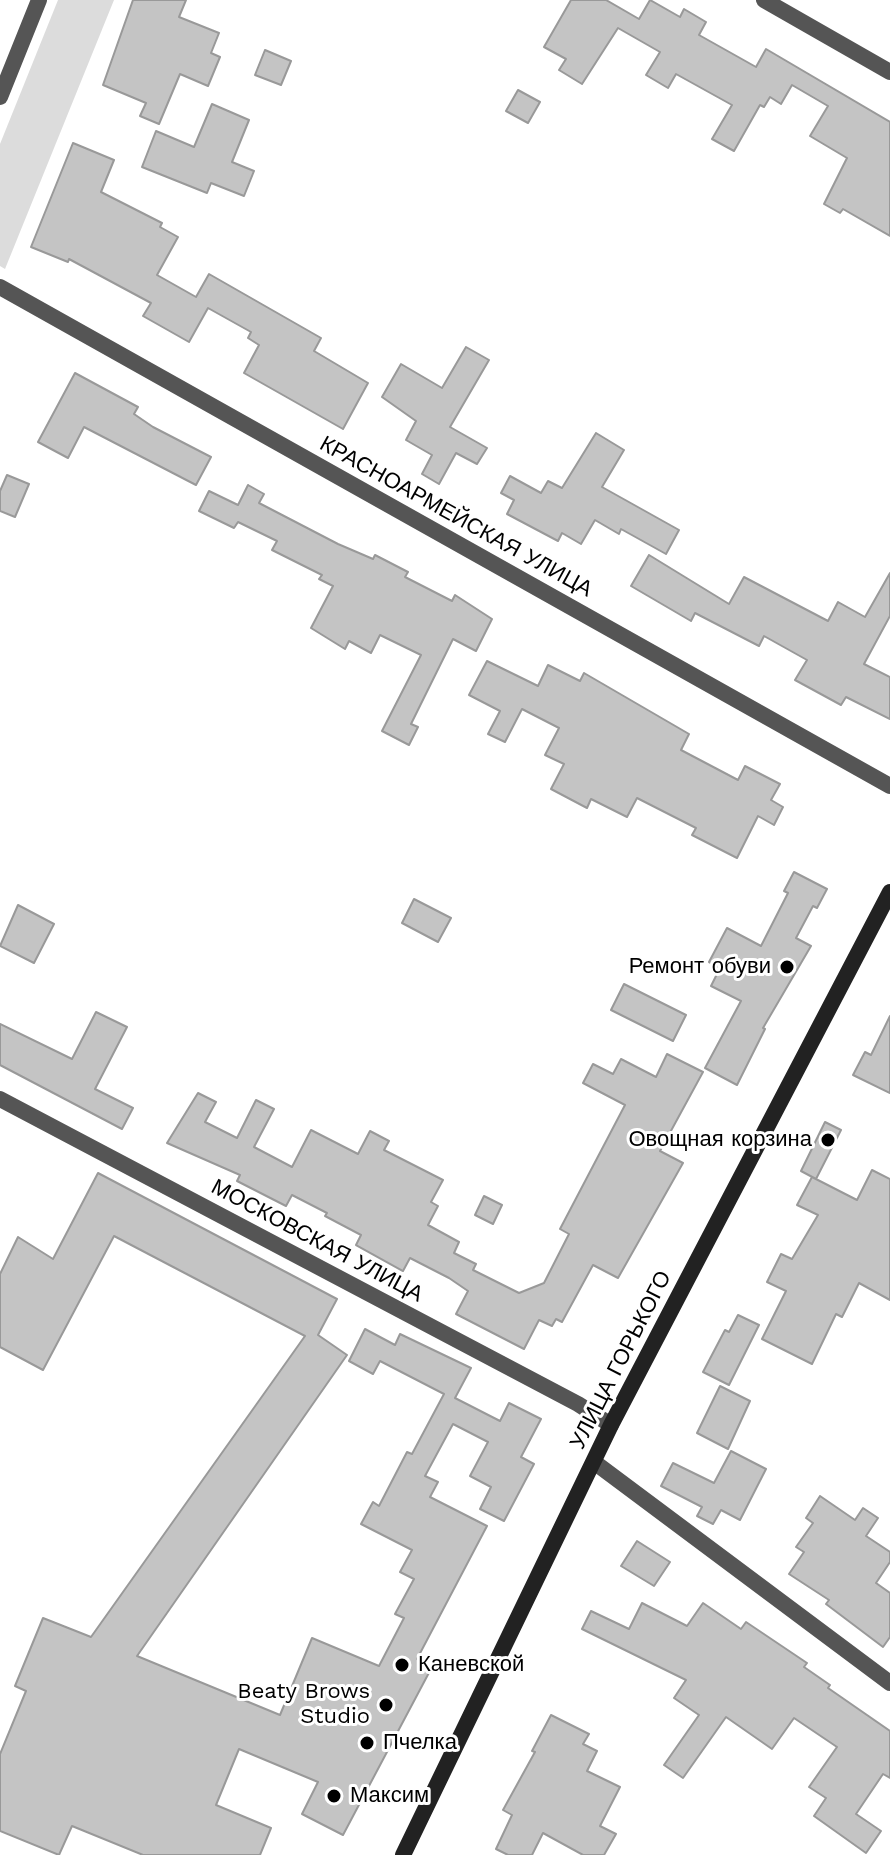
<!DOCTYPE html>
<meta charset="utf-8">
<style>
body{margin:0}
canvas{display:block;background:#fff}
</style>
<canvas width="890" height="1855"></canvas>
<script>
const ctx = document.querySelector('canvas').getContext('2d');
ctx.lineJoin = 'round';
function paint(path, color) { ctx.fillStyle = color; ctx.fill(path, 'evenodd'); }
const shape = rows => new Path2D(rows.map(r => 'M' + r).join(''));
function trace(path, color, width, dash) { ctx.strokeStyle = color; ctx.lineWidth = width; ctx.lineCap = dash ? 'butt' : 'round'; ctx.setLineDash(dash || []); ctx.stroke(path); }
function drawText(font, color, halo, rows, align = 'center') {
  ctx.font = font + ' "Work Sans",sans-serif'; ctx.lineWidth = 6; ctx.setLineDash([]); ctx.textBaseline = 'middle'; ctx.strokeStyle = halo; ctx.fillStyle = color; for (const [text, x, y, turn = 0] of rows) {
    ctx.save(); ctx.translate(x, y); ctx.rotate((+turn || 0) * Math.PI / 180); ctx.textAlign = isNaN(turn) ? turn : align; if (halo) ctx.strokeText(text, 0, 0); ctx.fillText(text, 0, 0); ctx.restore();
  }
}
paint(shape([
 [58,0,114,0,5,269,0,266,0,144]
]), '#dcdcdc');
const building = shape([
 [133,0,186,0,179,17,219,33,211,53,220,57,208,86,180,74,159,124,140,116,146,103,103,85,133,0],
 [571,0,606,0,639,19,650,0,680,17,684,9,706,22,699,35,756,67,766,49,890,122,890,236,843,209,840,213,824,204,847,158,810,136,828,106,792,85,781,104,770,97,764,107,760,105,734,151,712,139,732,105,676,74,668,88,646,75,660,52,618,28,582,84,559,70,566,59,544,47,571,0],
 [265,50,291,61,281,85,255,75,265,50],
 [518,90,540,102,528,123,506,111,518,90],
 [212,104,249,120,232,162,254,171,244,196,211,183,207,193,142,167,156,131,194,147,212,104],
 [73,143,114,160,101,192,162,223,160,227,178,237,157,275,196,297,209,274,321,338,314,351,368,383,343,429,244,373,259,345,248,338,251,332,208,308,189,342,143,316,151,303,69,259,68,262,31,247,73,143],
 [466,347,489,360,450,427,487,448,477,464,456,453,439,484,422,474,432,455,406,440,416,421,382,397,401,364,442,388,466,347],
 [75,373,138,407,134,414,153,427,211,457,196,485,84,427,68,458,38,442,75,373],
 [596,433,624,450,602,487,679,530,666,554,621,529,619,534,595,520,581,544,562,533,558,541,507,514,514,500,501,493,510,476,541,493,548,481,562,488,596,433],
 [7,475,29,484,15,517,0,511,0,491,7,475],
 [248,485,264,494,259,503,338,544,373,559,375,555,408,572,405,577,452,601,455,595,492,619,476,651,453,639,411,724,418,727,409,745,382,731,421,655,380,635,371,653,349,641,345,649,311,628,333,586,319,579,322,575,272,550,277,541,238,522,234,528,199,511,209,491,238,505,248,485],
 [649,555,729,604,744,577,828,621,838,602,865,617,890,573,890,616,864,664,890,677,890,719,846,697,841,705,795,680,807,660,764,636,759,646,695,613,691,621,631,586,649,555],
 [487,661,538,686,548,665,580,681,584,673,689,734,681,750,738,780,745,766,780,784,771,800,783,807,774,825,758,816,737,858,692,835,696,828,637,798,627,817,591,799,587,808,551,789,564,764,545,755,559,728,522,709,505,742,488,734,500,711,469,695,487,661],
 [794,872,827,889,817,908,813,906,796,938,811,946,763,1028,765,1029,737,1085,705,1068,741,1001,711,986,720,968,709,962,727,928,761,946,788,893,784,891,794,872],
 [414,899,451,918,438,942,402,923,414,899],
 [18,905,54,924,34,963,0,946,18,905],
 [624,984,686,1015,673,1041,611,1010,624,984],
 [96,1012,127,1027,95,1089,133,1108,122,1129,0,1065,0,1024,72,1059,96,1012],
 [890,1016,890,1093,853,1075,865,1052,871,1055,890,1016],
 [667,1054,703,1072,660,1151,683,1163,618,1278,593,1265,562,1322,556,1319,552,1326,539,1320,524,1349,456,1314,468,1291,449,1278,410,1258,403,1271,356,1245,361,1235,325,1216,327,1213,292,1195,286,1206,237,1181,240,1175,167,1143,198,1093,216,1102,205,1122,237,1138,256,1100,274,1109,254,1147,292,1167,311,1130,358,1154,370,1131,389,1141,384,1150,443,1180,431,1202,438,1206,428,1225,459,1242,454,1253,476,1264,473,1270,519,1293,544,1283,569,1234,560,1229,625,1105,583,1083,593,1064,613,1074,621,1059,656,1077,667,1054],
 [825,1122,841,1130,816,1179,801,1171,825,1122],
 [872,1170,890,1179,890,1300,859,1283,842,1317,836,1314,812,1364,762,1339,786,1291,767,1282,781,1254,792,1259,818,1215,797,1205,812,1177,857,1200,872,1170],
 [98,1173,337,1299,318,1335,347,1355,137,1656,280,1715,312,1638,379,1666,404,1618,395,1614,414,1579,400,1572,412,1550,361,1524,373,1502,379,1506,407,1452,412,1454,444,1394,380,1361,373,1374,349,1361,365,1329,395,1345,400,1334,471,1368,455,1398,500,1421,509,1403,541,1419,521,1457,534,1464,504,1521,480,1509,491,1487,470,1476,488,1442,453,1424,425,1476,438,1482,430,1497,487,1526,417,1659,432,1667,343,1835,302,1814,318,1782,239,1749,216,1805,271,1828,260,1855,143,1855,72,1826,59,1855,0,1831,0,1754,26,1691,15,1686,43,1618,91,1637,305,1336,114,1236,43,1370,0,1347,0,1274,18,1237,53,1259,98,1173],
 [484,1196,502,1205,493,1224,475,1215,484,1196],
 [738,1315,759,1325,729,1385,703,1372,725,1330,729,1332,738,1315],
 [720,1386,750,1401,728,1449,697,1433,720,1386],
 [731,1451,766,1469,740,1520,721,1510,713,1524,697,1516,702,1507,661,1486,673,1463,714,1483,731,1451],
 [820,1496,855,1520,863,1508,878,1518,866,1536,890,1552,890,1562,876,1583,890,1593,890,1637,883,1647,826,1604,829,1600,789,1574,804,1552,796,1547,813,1523,806,1518,820,1496],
 [637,1541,670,1562,654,1586,621,1566,637,1541],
 [642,1603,687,1626,703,1603,741,1629,746,1622,807,1663,804,1667,830,1685,828,1688,890,1731,890,1778,883,1774,856,1814,881,1831,866,1853,814,1816,826,1798,809,1787,837,1747,794,1718,772,1749,726,1717,683,1778,664,1765,699,1715,674,1698,686,1680,582,1629,591,1611,629,1629,642,1603],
 [551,1715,589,1734,583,1744,597,1751,587,1771,620,1787,600,1826,616,1834,604,1855,583,1855,543,1833,532,1855,508,1855,496,1849,512,1815,503,1810,535,1752,532,1751,551,1715]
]);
paint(building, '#c4c4c4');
trace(building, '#999', 2);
trace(shape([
 [764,0,890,72],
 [0,97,39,0],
 [0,287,890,786],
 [0,1099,578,1404,611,1425],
 [594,1462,890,1683]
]), '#555', 16);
trace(shape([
 [403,1855,611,1425,890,892]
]), '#222', 16);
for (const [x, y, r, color] of [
 [787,967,8,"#000"],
 [828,1140,8,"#000"],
 [402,1665,8,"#000"],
 [386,1705,8,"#000"],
 [367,1743,8,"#000"],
 [334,1796,8,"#000"]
]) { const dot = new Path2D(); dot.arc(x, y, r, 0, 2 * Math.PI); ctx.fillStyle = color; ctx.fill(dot); trace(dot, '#fff', 3); }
drawText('22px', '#000', '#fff', [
 ["КРАСНОАРМЕЙСКАЯ УЛИЦА",456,517,29],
 ["МОСКОВСКАЯ УЛИЦА",317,1241,28],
 ["УЛИЦА ГОРЬКОГО",621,1360,-63]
]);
drawText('22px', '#000', '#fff', [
 ["Ремонт обуви",771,967],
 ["Овощная корзина",812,1140],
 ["Каневской",418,1665,"left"],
 ["Beaty Brows",370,1692],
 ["Studio",370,1717],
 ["Пчелка",383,1743,"left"],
 ["Максим",350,1796,"left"]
], 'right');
</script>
